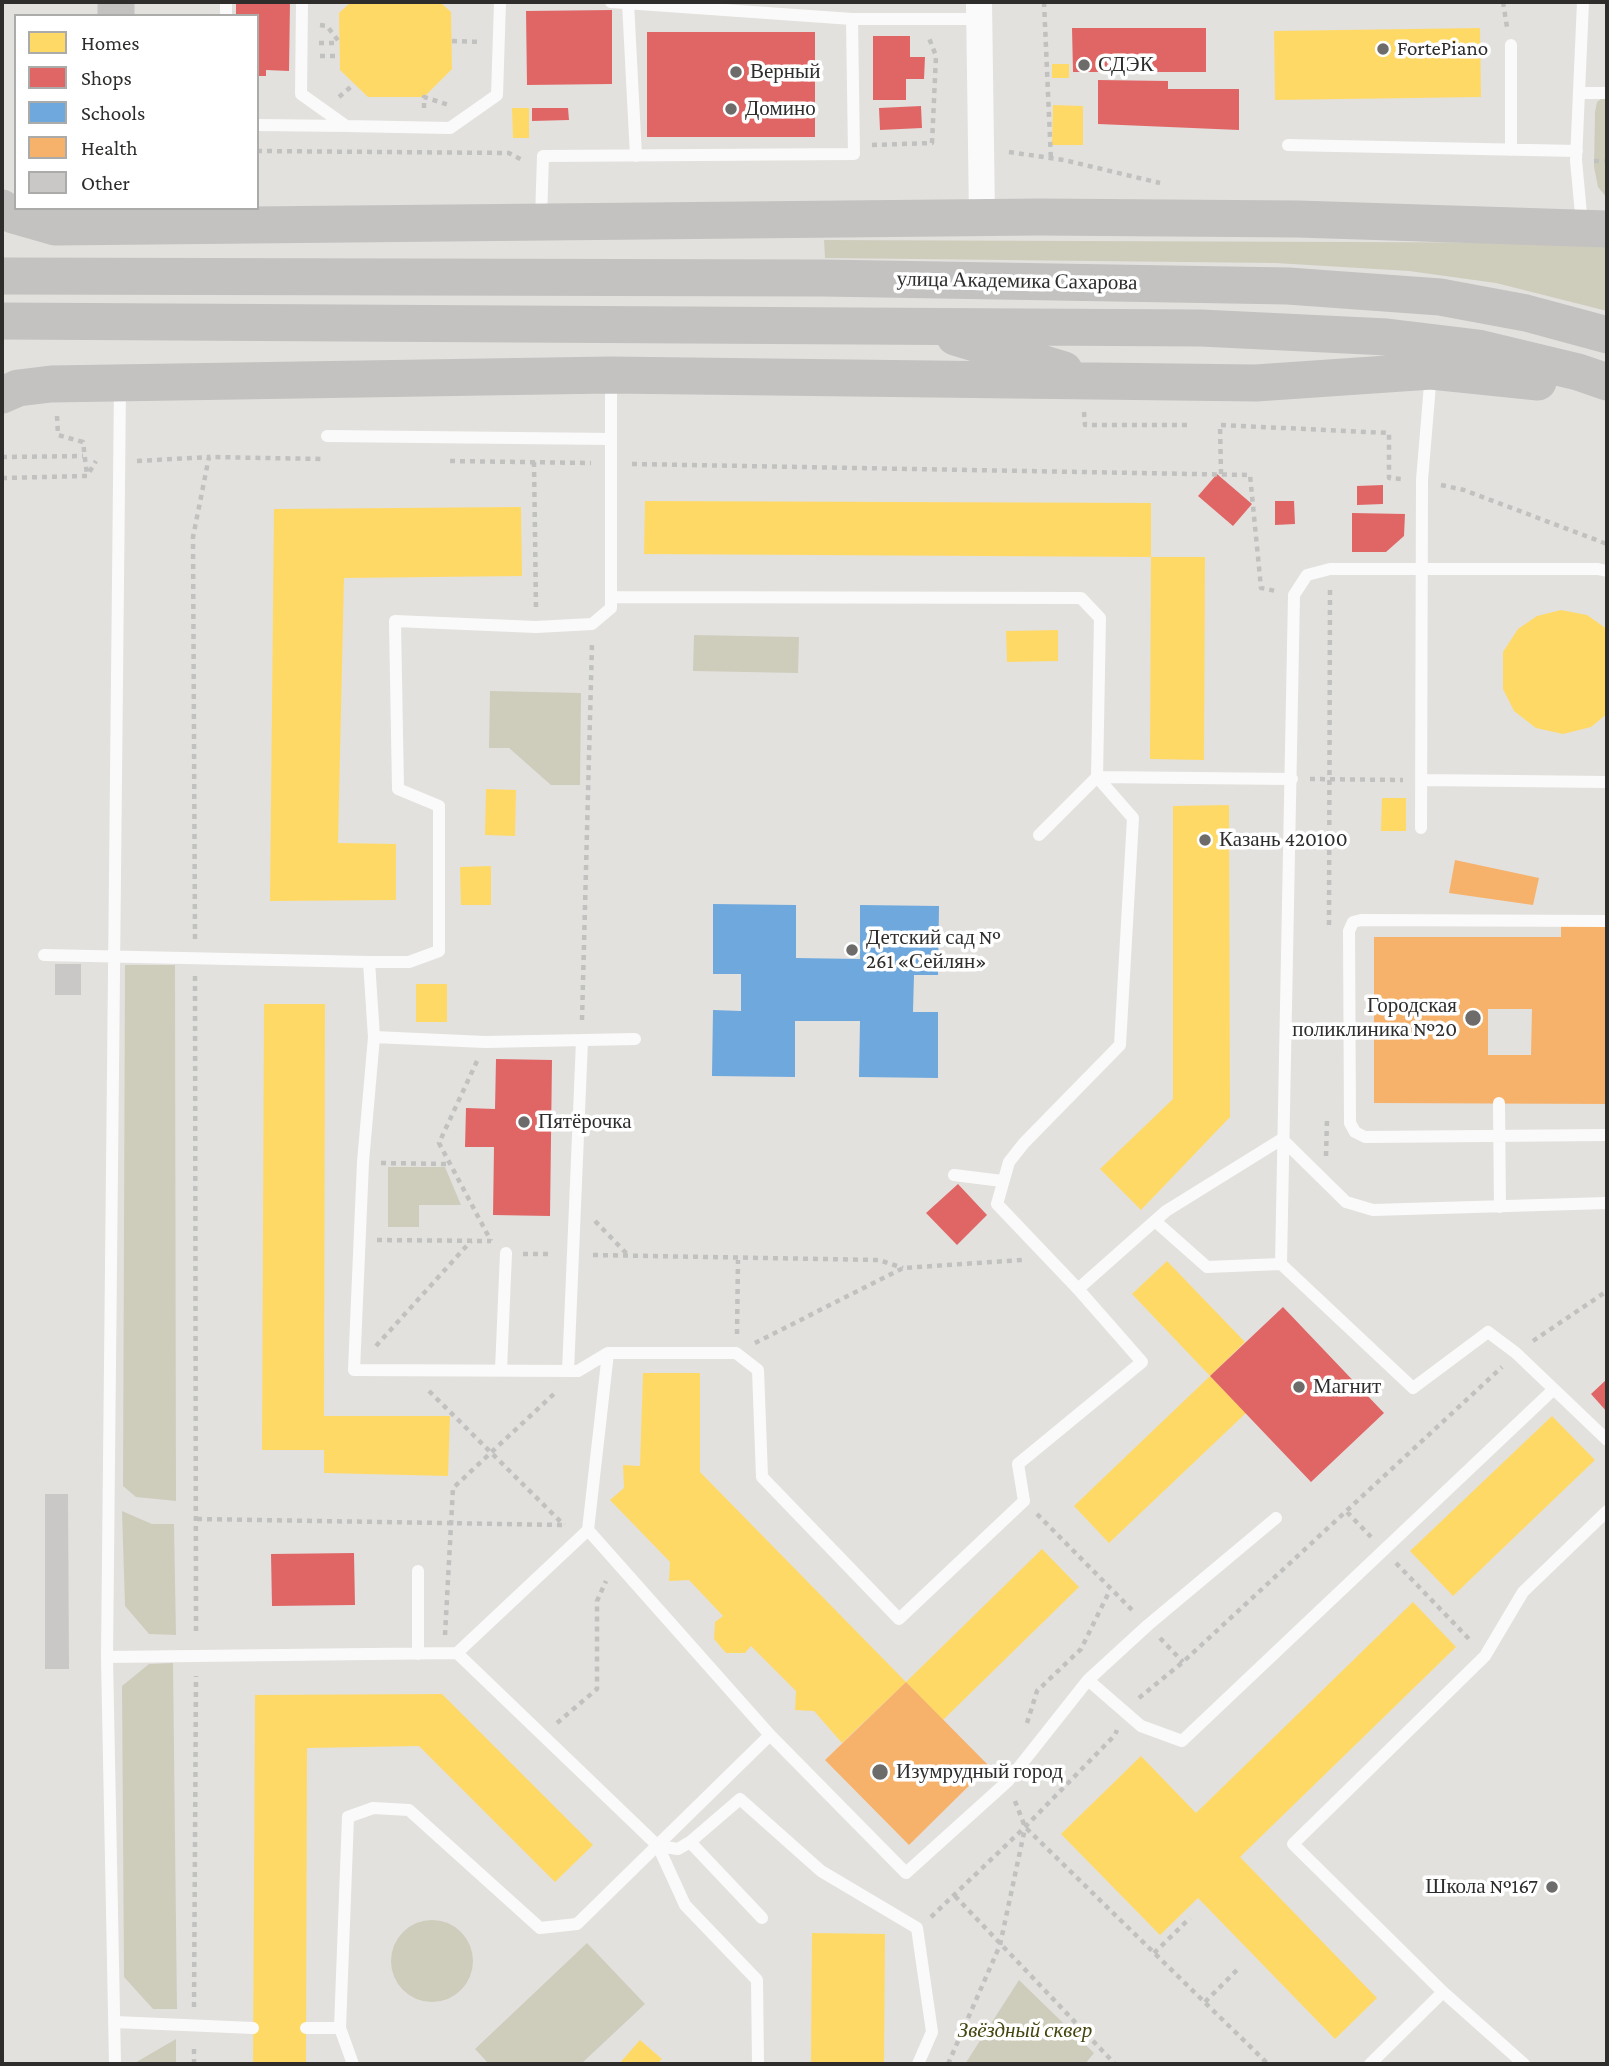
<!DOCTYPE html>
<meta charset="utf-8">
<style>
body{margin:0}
#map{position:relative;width:1609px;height:2066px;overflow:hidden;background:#e3e1de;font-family:"Crimson Pro",serif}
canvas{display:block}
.frame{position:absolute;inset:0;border:4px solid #2e2d2b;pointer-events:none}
.legend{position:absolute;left:14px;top:14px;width:245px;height:196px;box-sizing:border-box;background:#fff;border:2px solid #ababaa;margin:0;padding:9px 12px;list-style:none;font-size:21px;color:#2e2d2b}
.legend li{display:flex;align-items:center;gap:14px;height:35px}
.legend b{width:35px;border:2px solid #ababaa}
</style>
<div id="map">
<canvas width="1609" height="2066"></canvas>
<div class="frame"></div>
<ul class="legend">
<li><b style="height:19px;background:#ffd966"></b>Homes</li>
<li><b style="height:19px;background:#e06666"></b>Shops</li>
<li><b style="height:19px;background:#6fa8dc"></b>Schools</li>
<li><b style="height:19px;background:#f6b26b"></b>Health</li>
<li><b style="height:19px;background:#cac8c6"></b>Other</li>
</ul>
</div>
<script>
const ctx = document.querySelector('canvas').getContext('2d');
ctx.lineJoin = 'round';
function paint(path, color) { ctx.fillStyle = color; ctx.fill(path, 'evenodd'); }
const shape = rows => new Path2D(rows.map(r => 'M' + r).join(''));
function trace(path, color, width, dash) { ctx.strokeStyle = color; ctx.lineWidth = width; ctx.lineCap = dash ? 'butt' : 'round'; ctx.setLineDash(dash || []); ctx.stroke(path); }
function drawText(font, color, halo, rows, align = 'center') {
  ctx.font = font + ' "Crimson Pro",serif'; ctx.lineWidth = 7; ctx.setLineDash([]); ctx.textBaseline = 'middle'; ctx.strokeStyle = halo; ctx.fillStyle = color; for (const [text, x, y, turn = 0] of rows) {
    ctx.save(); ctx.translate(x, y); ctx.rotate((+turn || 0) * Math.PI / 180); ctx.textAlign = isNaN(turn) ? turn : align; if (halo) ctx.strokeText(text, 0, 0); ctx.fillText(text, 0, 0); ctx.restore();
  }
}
paint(shape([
 [1604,97,1607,97,1607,198,1598,187,1594,167,1595,112,1597,102],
 [824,240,1607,243,1607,311,1496,283,1409,271,1275,263,825,258],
 [694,635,799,637,798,673,693,671],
 [490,691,581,693,580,785,551,785,509,748,489,748],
 [125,965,175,965,176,1501,136,1497,123,1486],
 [388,1167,445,1167,461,1205,419,1205,419,1227,388,1227],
 [122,1511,152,1524,174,1524,176,1635,149,1634,125,1606],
 [173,1663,177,2009,153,2009,124,1977,122,1686,149,1664],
 '391 1961a41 41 0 1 1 82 0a41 41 0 1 1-82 0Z',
 [587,1943,645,2004,581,2064,489,2064,475,2049],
 [1019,1980,1094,2053,1085,2064,965,2064],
 [176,2039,176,2064,133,2064]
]), '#cecdbc');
paint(shape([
 [351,2,440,2,451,12,452,69,424,97,368,97,340,70,339,13],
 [1480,28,1481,97,1275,100,1274,31],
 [1052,64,1069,64,1069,78,1052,78],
 [1053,105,1083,106,1083,145,1052,145],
 [512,108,529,108,529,138,513,138],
 [645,501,1151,503,1151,557,644,554],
 [521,507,522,576,344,578,338,843,396,844,396,900,270,901,274,509],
 [1151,557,1205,557,1204,760,1150,759],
 [1561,610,1587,615,1607,629,1607,714,1591,727,1563,734,1536,728,1514,711,1503,689,1503,652,1518,629,1537,616],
 [1058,630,1058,661,1007,662,1006,631],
 [486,789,516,790,515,836,485,835],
 [1382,798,1406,798,1406,831,1381,831],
 [1229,805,1230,1117,1141,1210,1100,1169,1173,1099,1173,806],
 [491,866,491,905,461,905,460,867],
 [416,984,447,984,447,1022,416,1022],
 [264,1004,325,1004,324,1416,450,1416,448,1476,324,1473,324,1450,262,1450],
 [1167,1261,1245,1342,1210,1376,1132,1294],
 [643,1373,700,1373,700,1472,906,1682,842,1743,814,1711,795,1710,796,1691,751,1646,745,1653,726,1653,714,1639,715,1622,723,1616,689,1580,669,1581,670,1562,610,1500,624,1488,623,1465,640,1466],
 [1210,1376,1246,1413,1109,1543,1074,1506],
 [1552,1416,1595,1460,1453,1596,1410,1551],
 [1042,1549,1079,1587,943,1720,906,1682],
 [1413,1602,1456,1647,1240,1857,1377,1998,1335,2039,1198,1898,1160,1935,1061,1834,1141,1756,1196,1813],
 [442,1694,593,1845,555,1882,419,1746,307,1748,306,2064,253,2064,255,1695],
 [812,1933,885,1934,884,2064,811,2064],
 [640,2040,662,2059,657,2064,619,2064]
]), '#ffd966');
paint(shape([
 [236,2,290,2,289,71,266,70,266,76,257,76,257,16,236,16],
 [612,10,612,84,527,85,526,11],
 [1072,28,1206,28,1206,72,1073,72],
 [647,32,815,32,815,137,647,137],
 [873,36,910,36,910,57,925,57,924,79,906,79,906,100,873,100],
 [1098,80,1168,81,1168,89,1239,89,1239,130,1098,124],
 [921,106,922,128,880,130,879,108],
 [532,108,568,108,569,120,532,121],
 [1217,474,1252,504,1233,526,1198,496],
 [1383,485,1383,504,1357,505,1357,486],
 [1275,501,1294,501,1295,524,1275,525],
 [1352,513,1405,514,1404,536,1386,552,1352,552],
 [496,1059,552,1060,550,1216,493,1215,494,1147,465,1147,466,1108,495,1109],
 [958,1184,987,1215,957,1245,926,1213],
 [1283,1307,1384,1413,1311,1482,1210,1376],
 [1607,1379,1607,1412,1591,1394],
 [354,1553,355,1605,272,1606,271,1554]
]), '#e06666');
paint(shape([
 [713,904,796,905,796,958,860,959,860,905,939,906,938,975,914,975,913,1012,938,1012,938,1078,859,1077,860,1021,795,1021,795,1077,712,1076,713,1010,741,1011,741,974,713,974]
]), '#6fa8dc');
paint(shape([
 [1455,860,1539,878,1533,905,1449,893],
 [1561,924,1607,924,1607,1104,1374,1103,1374,937,1561,937],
 [1488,1009,1532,1009,1531,1055,1488,1055],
 [906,1682,989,1766,909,1845,825,1760]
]), '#f6b26b');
paint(shape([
 [55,964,81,964,81,995,55,995],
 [45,1494,68,1494,69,1669,45,1669]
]), '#cac8c6');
trace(shape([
 [1044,2,1051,161],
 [1503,2,1507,27],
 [320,25,327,26,340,43],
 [452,41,481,42],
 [319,43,339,43],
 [320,56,340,56],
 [339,97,354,84],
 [424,108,424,97,449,105],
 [872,145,932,143,936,56,929,38],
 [257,151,509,153,524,161],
 [1009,152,1064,160,1160,183],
 [1594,161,1607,161],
 [1084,412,1085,425,1190,425],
 [57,416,58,435,83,442,87,475],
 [2,457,83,456],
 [137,461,209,457],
 [450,461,591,463],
 [534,462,536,608],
 [632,464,1250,475,1261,588,1276,591],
 [1221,474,1220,425,1389,433,1389,478,1402,479],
 [2,478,87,476,96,461],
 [1441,485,1464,490,1607,544],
 [1310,779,1403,780],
 [1329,925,1330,590],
 [195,939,193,537,209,457,325,459],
 [195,976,196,1636],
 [582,1020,592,643],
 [477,1061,439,1143,491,1241],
 [1326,1156,1327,1119],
 [381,1163,448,1164],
 [595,1221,628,1255],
 [377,1240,491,1241],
 [523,1254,553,1254],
 [593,1255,879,1260,903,1268],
 [737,1334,738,1260],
 [1533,1341,1607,1291],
 [755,1343,903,1268,1022,1260],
 [376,1346,471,1241],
 [429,1391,564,1525],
 [1347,1512,1371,1537],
 [1037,1514,1134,1612],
 [197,1519,563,1525],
 [1396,1563,1470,1640],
 [445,1635,453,1488,557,1391],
 [1160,1638,1183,1662],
 [1139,1698,1183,1662,1502,1367],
 [557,1723,597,1689,597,1601,606,1581],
 [1027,1723,1037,1691,1081,1649,1110,1590],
 [1015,1801,1025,1827,1268,2064],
 [955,1896,1115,2064],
 [931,1917,1025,1827,1115,1735,1117,1730],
 [1154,1953,1190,1918],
 [1205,2002,1237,1970],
 [194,2007,196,1676],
 [194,2064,194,2044],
 [948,2064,1000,1945,1025,1828]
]), '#c1c1c0', 4.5, [5, 5]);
trace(shape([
 [302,2,301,94,346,126,450,128,497,95,500,2],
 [611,2,852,19,979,19],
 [628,3,636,156],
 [226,16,226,2],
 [1511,45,1511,150],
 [1581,93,1607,93],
 [257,125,346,126],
 [1288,145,1577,151],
 [541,219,543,156,854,154,852,19],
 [1582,225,1576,160,1583,2],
 [327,436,611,439],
 [1607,571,1598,569,1330,569,1307,575,1294,595,1281,1264,1413,1388,1488,1332,1516,1353,1607,1440],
 [611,597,1081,598,1100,618,1097,777,1133,818,1120,1045,1024,1143,1009,1162,997,1204,1078,1289],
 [1422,780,1607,782],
 [1421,828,1422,480,1431,373],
 [1039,835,1097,777,1292,779],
 [1607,921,1361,920,1353,922,1349,931,1350,1123,1355,1132,1365,1137,1607,1135],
 [44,955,369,962,409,962,439,951,439,806,398,789,395,621,536,627,592,624,611,608,611,379],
 [369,962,374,1037,363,1162,354,1370,578,1371,608,1353],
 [374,1037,485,1042,635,1039],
 [1499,1103,1500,1207],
 [954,1175,1002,1181],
 [1155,1221,1207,1267,1281,1264],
 [501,1370,506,1253],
 [568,1371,582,1041],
 [457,1653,588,1530,608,1353,736,1353,758,1370,762,1477,899,1619,1024,1501,1018,1464,1142,1362,1078,1289,1166,1211,1282,1139,1346,1202,1373,1210,1607,1203],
 [418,1654,418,1571],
 [107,1657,457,1653,658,1846,685,1905,757,1980,758,2064],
 [1088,1680,1141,1726,1182,1741,1554,1389],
 [770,1735,906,1873,1008,1781,1088,1680,1148,1625,1276,1518],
 [658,1846,678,1849,690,1842],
 [762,1918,690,1842,740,1799,821,1871,917,1928,932,2032,918,2064],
 [115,2022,253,2028],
 [306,2028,340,2028],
 [115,2064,107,1657,120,385],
 [353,2064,340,2028,348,1817,373,1808,409,1810,540,1928,577,1924,770,1735,588,1530],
 [1370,2064,1443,1992],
 [1524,2064,1443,1992,1293,1844,1485,1656,1523,1592,1607,1511]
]), '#fbfafa', 12);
trace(shape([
 [979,2,982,217]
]), '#fbfafa', 26);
trace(shape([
 [116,16,116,2],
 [2,208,13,215,55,227,1039,217,1298,219,1607,229],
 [2,276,823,278,1288,286,1440,297,1526,313,1607,335],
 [2,321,1201,328,1387,337,1478,348,1578,372,1607,382],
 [955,337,1064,370],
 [2,395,18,388,51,384,610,375,1256,383,1431,371,1538,382]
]), '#c3c2c0', 37);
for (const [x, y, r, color] of [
 [1383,49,7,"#6d6c6a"],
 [1084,65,7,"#6d6c6a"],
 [736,72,7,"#6d6c6a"],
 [731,109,7,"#6d6c6a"],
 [1205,840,7,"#6d6c6a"],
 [852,950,7,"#6d6c6a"],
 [1473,1018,9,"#6d6c6a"],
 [524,1122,7,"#6d6c6a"],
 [1299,1387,7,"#6d6c6a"],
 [880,1772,9,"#6d6c6a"],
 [1552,1887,7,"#6d6c6a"]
]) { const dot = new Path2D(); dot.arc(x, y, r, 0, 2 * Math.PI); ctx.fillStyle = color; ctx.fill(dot); trace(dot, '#fff', 2.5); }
drawText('21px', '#2e2d2b', '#fff', [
 ["FortePiano",1397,49],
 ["СДЭК",1098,65],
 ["Верный",750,72],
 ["Домино",745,109],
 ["Казань 420100",1219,840],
 ["Детский сад №",866,938],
 ["261 «Сейлян»",866,962],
 ["Городская",1457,1006,"right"],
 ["поликлиника №20",1457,1030,"right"],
 ["Пятёрочка",538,1122],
 ["Магнит",1313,1387],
 ["Изумрудный город",896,1772],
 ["Школа №167",1538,1887,"right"]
], 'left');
drawText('21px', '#2e2d2b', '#fff', [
 ["улица Академика Сахарова",1017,281,1]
]);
drawText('italic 21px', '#45450f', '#fff', [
 ["Звёздный сквер",1025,2031]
]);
</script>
